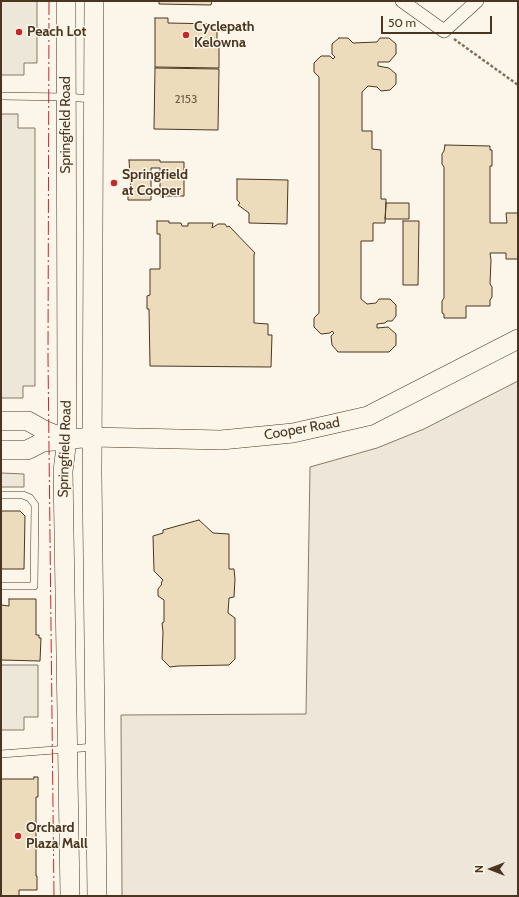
<!DOCTYPE html>
<style>
body{margin:0}
#map{position:relative;width:519px;height:897px;overflow:hidden;background:#fbf6e9;font-family:Cabin,sans-serif}
canvas{display:block}
.frame{position:absolute;inset:0;border:2px solid #4a3520;pointer-events:none}
.north{position:absolute;left:471px;top:849px;width:40px;height:40px;-webkit-text-stroke:3px #fbf6e9;paint-order:stroke;rotate:270deg;font-size:11px;font-weight:700;line-height:16px;text-align:center;color:#4a3520}
.north::after{content:'';display:block;margin:auto;width:14px;height:18px;background:#4a3520;clip-path:polygon(50% 0,100% 100%,50% 72%,0 100%)}
.scale{position:absolute;left:381px;top:16px;width:111px;height:18px;box-sizing:border-box;border:2px solid #4a3520;border-top:0;padding-left:5px;font-size:12px;line-height:14px;white-space:nowrap;color:#4a3520;-webkit-text-stroke:3px #fbf6e9;paint-order:stroke}
</style>
<div id="map">
<canvas width="519" height="897"></canvas>
<div class="frame"></div>
<div class="north">N</div>
<div class="scale">50 m</div>
</div>
<script>
const ctx = document.querySelector('canvas').getContext('2d');
ctx.lineJoin = 'round';
function paint(path, color) { ctx.fillStyle = color; ctx.fill(path, 'evenodd'); }
const shape = rows => new Path2D(rows.map(r => 'M' + r).join(''));
function trace(path, color, width, dash) { ctx.strokeStyle = color; ctx.lineWidth = width; ctx.lineCap = dash ? 'butt' : 'round'; ctx.setLineDash(dash || []); ctx.stroke(path); }
function drawText(font, color, halo, rows, align = 'center') {
  ctx.font = font + ' Cabin,sans-serif'; ctx.lineWidth = 3; ctx.setLineDash([]); ctx.textBaseline = 'middle'; ctx.strokeStyle = halo; ctx.fillStyle = color; for (const [text, x, y, turn = 0] of rows) {
    ctx.save(); ctx.translate(x, y); ctx.rotate((+turn || 0) * Math.PI / 180); ctx.textAlign = isNaN(turn) ? turn : align; if (halo) ctx.strokeText(text, 0, 0); ctx.fillText(text, 0, 0); ctx.restore();
  }
}
const green = shape([
 [518,381,518,896,122,896,121,715,306,714,310,467,377,448,424,429,518,381]
]);
paint(green, '#ede6d9');
trace(green, '#887966', 1);
const parking = shape([
 [1,1,37,1,37,63,24,63,24,75,1,75,1,1],
 [1,114,18,114,18,128,35,128,35,386,23,386,23,398,1,398,1,114],
 [1,473,24,474,24,487,1,487,1,473],
 [1,665,38,665,38,717,24,717,24,730,1,730,1,665]
]);
paint(parking, '#ede7d9');
trace(parking, '#887966', 1);
const building = shape([
 [159,1,212,1,211,5,159,4,159,1],
 [155,18,168,18,168,23,217,24,217,46,219,46,219,68,155,67,155,18],
 [339,38,348,38,353,43,377,42,380,38,389,38,396,44,396,54,389,62,378,62,378,66,389,68,396,74,396,84,390,90,381,91,377,87,368,86,362,92,362,131,372,131,372,149,381,150,381,199,386,199,386,203,385,223,373,223,373,241,361,241,361,299,367,304,376,303,379,299,390,299,396,305,396,316,392,321,387,321,385,323,377,324,377,328,388,327,396,334,396,345,389,352,338,352,332,345,331,336,334,333,332,331,330,333,321,334,314,327,314,318,319,313,319,77,314,72,314,63,321,56,330,56,333,59,335,57,332,54,332,44,339,38],
 [155,68,219,69,218,130,154,129,155,68],
 [445,145,490,146,490,150,492,150,492,166,490,166,490,223,507,223,506,213,518,213,518,259,506,259,506,253,490,253,491,260,490,284,492,287,492,297,490,300,490,306,466,306,466,318,444,318,444,314,442,313,442,301,444,298,444,167,442,164,442,154,444,151,445,145],
 [129,160,160,160,160,162,184,162,184,196,160,196,160,168,151,168,151,200,128,200,128,191,131,191,129,160],
 [237,179,288,180,287,224,249,223,249,213,238,205,240,203,237,200,237,179],
 [386,203,409,203,409,219,385,219,386,203],
 [157,221,169,221,169,223,181,223,182,226,188,226,188,223,213,223,212,228,218,224,225,224,227,227,229,226,255,253,254,254,254,323,268,324,268,335,272,335,271,367,150,366,149,309,147,309,147,296,150,295,150,269,160,269,160,234,157,234,157,221],
 [403,221,419,221,418,285,403,285,403,221],
 [1,511,20,511,25,516,24,569,1,569,1,511],
 [199,520,213,533,229,534,229,569,234,569,235,579,234,597,229,598,228,613,235,618,235,659,229,665,178,666,170,667,162,659,163,632,162,623,164,622,164,600,158,596,158,589,162,584,161,583,163,580,154,571,153,536,163,533,163,530,199,520],
 [9,599,36,599,36,635,39,635,39,638,41,638,40,661,1,660,1,605,9,606,9,599],
 [34,777,38,777,38,797,36,797,36,876,37,876,37,890,19,890,19,896,1,896,1,779,34,779,34,777]
]);
paint(building, '#ecdcbc');
trace(building, '#4a3520', 1);
const service = shape([
 [1,96,66,97,93,99],
 [1,495,23,495,30,498,35,505,34,586,1,586],
 [1,754,95,747]
]);
const minor = shape([
 [402,1,444,31,477,1]
]);
const secondary = shape([
 [66,1,67,404,67,439,63,471,70,896],
 [94,1,92,473,97,896],
 [1,421,28,421,44,430,65,439],
 [1,450,27,450,43,442,92,437,221,440,293,433,368,416,518,339]
]);
trace(service, '#4a3520', 8);
trace(minor, '#4a3520', 14);
trace(secondary, '#4a3520', 20);
trace(shape([
 [454,39,518,85]
]), '#7f6f5c', 2.5, [3, 2]);
trace(service, '#fbf6e9', 7);
trace(minor, '#fbf6e9', 13);
trace(secondary, '#fbf6e9', 19);
trace(shape([
 [49,1,48,357,54,896]
]), '#c62828', 1, [14, 3, 2, 3]);
for (const [x, y, r, color] of [
 [19,32,4,"#c62828"],
 [186,35,4,"#c62828"],
 [114,183,4,"#c62828"],
 [18,836,4,"#c62828"]
]) { const dot = new Path2D(); dot.arc(x, y, r, 0, 2 * Math.PI); ctx.fillStyle = color; ctx.fill(dot); trace(dot, '#fbf6e9', 1.5); }
drawText('12px', '#725f47', null, [
 ["2153",186,99]
]);
drawText('bold 14px', '#4a3520', '#fbf6e9', [
 ["Cyclepath",194,27],
 ["Kelowna",194,43],
 ["Peach Lot",27,32],
 ["Springfield",122,175],
 ["at Cooper",122,191],
 ["Orchard",26,828],
 ["Plaza Mall",26,844]
], 'left');
drawText('14px', '#4a3520', '#fbf6e9', [
 ["Springfield Road",66,125,-90],
 ["Cooper Road",302,429,-10],
 ["Springfield Road",65,449,-88]
]);
</script>
